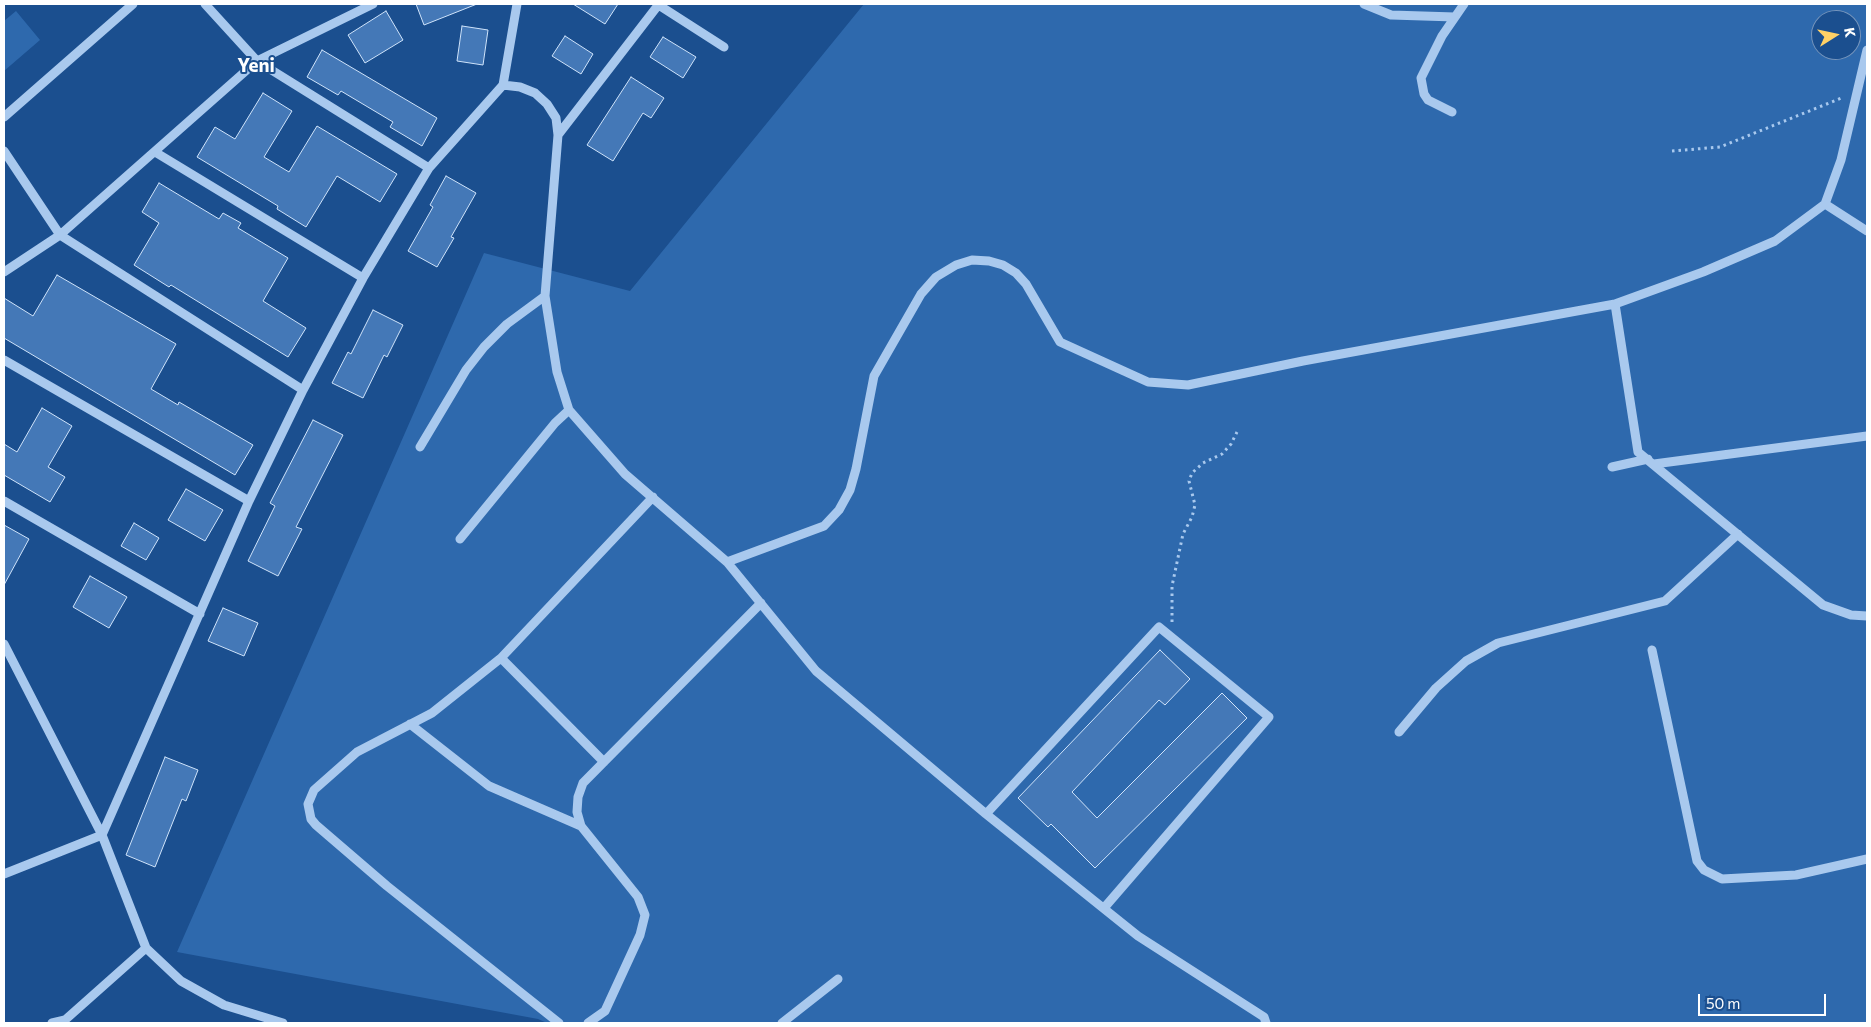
<!DOCTYPE html>
<style>
body{margin:0}
#map{position:relative;width:1871px;height:1027px;overflow:hidden;background:#1b4f8f;font-family:Commissioner,sans-serif}
canvas{display:block}
.frame{position:absolute;inset:0;border:5px solid #fff;pointer-events:none}
.north{position:absolute;left:1811px;top:10px;width:50px;height:50px;box-sizing:border-box;background:#1b4f8f;border:1px solid #7695bc;border-radius:50%;rotate:80deg;font-size:14px;font-weight:700;line-height:20px;text-align:center;color:#fff}
.north::after{content:'';display:block;margin:auto;width:18px;height:22px;background:#ffd166;clip-path:polygon(50% 0,100% 100%,50% 72%,0 100%)}
.scale{position:absolute;left:1698px;top:994px;width:128px;height:22px;box-sizing:border-box;border:2px solid #fff;border-top:0;padding-left:6px;font-size:15px;line-height:18px;white-space:nowrap;color:#fff;-webkit-text-stroke:4px #1b4f8f;paint-order:stroke}
</style>
<div id="map">
<canvas width="1871" height="1027"></canvas>
<div class="frame"></div>
<div class="north">K</div>
<div class="scale">50 m</div>
</div>
<script>
const ctx = document.querySelector('canvas').getContext('2d');
ctx.lineJoin = 'round';
function paint(path, color) { ctx.fillStyle = color; ctx.fill(path, 'evenodd'); }
const shape = rows => new Path2D(rows.map(r => 'M' + r).join(''));
function trace(path, color, width, dash) { ctx.strokeStyle = color; ctx.lineWidth = width; ctx.lineCap = dash ? 'butt' : 'round'; ctx.setLineDash(dash || []); ctx.stroke(path); }
function drawText(font, color, halo, rows, align = 'center') {
  ctx.font = font + ' Commissioner,sans-serif'; ctx.lineWidth = 4; ctx.setLineDash([]); ctx.textBaseline = 'middle'; ctx.strokeStyle = halo; ctx.fillStyle = color; for (const [text, x, y, turn = 0] of rows) {
    ctx.save(); ctx.translate(x, y); ctx.rotate((+turn || 0) * Math.PI / 180); ctx.textAlign = isNaN(turn) ? turn : align; if (halo) ctx.strokeText(text, 0, 0); ctx.fillText(text, 0, 0); ctx.restore();
  }
}
paint(shape([
 [864,4,1867,4,1867,1023,547,1023,538,1019,177,952,484,253,630,291],
 [1821,20,1851,20,1851,50,1821,50],
 [16,11,40,40,4,71,4,21]
]), '#2e69ad');
const building = shape([
 [416,4,477,4,424,25,416,4],
 [573,4,618,4,605,24,573,4],
 [386,11,403,40,365,63,348,35,386,11],
 [462,26,488,30,483,65,457,61,462,26],
 [565,36,593,54,581,74,552,56,565,36],
 [663,37,696,57,683,78,650,57,663,37],
 [322,50,437,118,422,146,390,127,393,122,341,91,338,95,307,77,322,50],
 [631,77,664,98,651,118,643,113,613,161,587,145,631,77],
 [263,93,292,111,264,157,289,172,317,126,397,174,380,202,337,176,306,227,277,209,278,206,197,157,215,127,235,139,263,93],
 [446,176,476,193,451,237,454,238,437,267,408,251,433,207,430,205,446,176],
 [159,183,219,219,223,213,241,223,238,228,288,258,263,301,306,328,288,357,171,285,169,287,134,265,159,223,142,212,159,183],
 [57,275,176,344,151,389,178,405,179,402,253,445,235,475,4,338,4,298,33,316,57,275],
 [373,310,403,325,387,357,384,355,363,398,332,383,348,352,351,354,373,310],
 [42,408,72,426,48,467,65,477,50,502,4,475,4,444,17,452,42,408],
 [313,420,343,435,296,527,302,529,278,576,248,561,275,506,270,503,313,420],
 [186,489,223,510,205,541,168,520,186,489],
 [134,523,159,538,146,560,121,546,134,523],
 [4,525,29,539,4,585,4,525],
 [90,576,127,597,109,628,73,607,90,576],
 [223,608,258,623,244,656,208,641,223,608],
 [1160,650,1190,679,1165,705,1159,700,1072,792,1097,818,1222,693,1247,718,1095,868,1051,824,1048,827,1018,798,1160,650],
 [165,757,198,770,186,801,182,799,155,867,126,855,165,757]
]);
paint(building, '#4478b7');
trace(building, '#cfe3fa', 1);
trace(shape([
 [1672,151,1720,147,1844,97],
 [1172,622,1172,586,1183,534,1192,517,1195,505,1189,481,1192,473,1203,463,1222,454,1231,444,1237,432]
]), '#a9c9ee', 3, [2.5, 4]);
trace(shape([
 [205,4,257,61,429,168],
 [657,4,724,47],
 [1364,4,1391,15,1455,17],
 [503,85,520,87,535,93,547,104,556,118,558,135,545,296,557,372,569,410,625,474,727,562,816,671,986,814,1138,936,1264,1017,1266,1023],
 [1452,112,1428,100,1424,94,1421,78,1442,36,1464,4],
 [4,117,133,4],
 [558,135,659,4],
 [4,151,60,235,303,390],
 [155,152,363,278],
 [1825,204,1867,231],
 [4,272,60,235,257,61,373,4],
 [1615,304,1638,452,1823,605,1851,615,1867,616],
 [4,360,249,501],
 [420,447,466,370,484,347,507,324,545,296],
 [1654,464,1867,436],
 [1612,467,1648,459],
 [4,501,200,614],
 [460,539,555,423,569,410],
 [727,562,824,526,839,510,850,490,856,469,874,376,921,294,936,277,956,265,972,260,989,261,1003,265,1016,273,1026,284,1060,342,1148,382,1188,385,1303,361,1615,304,1703,272,1775,241,1825,204,1841,160,1867,50],
 [4,644,102,835,146,948,181,981,224,1005,283,1023],
 [1652,650,1697,861,1704,870,1722,879,1796,875,1867,859],
 [501,658,604,762],
 [410,724,489,786,581,826],
 [1399,732,1436,688,1466,661,1498,643,1665,601,1738,534],
 [986,814,1159,627,1269,717,1104,908],
 [4,874,102,835,249,501,303,390,363,278,429,168,503,85,517,4],
 [52,1023,65,1020,146,948],
 [559,1023,387,886,316,825,311,819,308,804,314,790,357,752,432,713,501,658,653,497],
 [588,1023,605,1011,640,935,645,915,638,897,581,826,577,812,578,797,583,783,761,603],
 [782,1023,838,979]
]), '#a9c9ee', 9);
drawText('bold 19px', '#fff', '#1b4f8f', [
 ["Yeni",256,66]
]);
</script>
